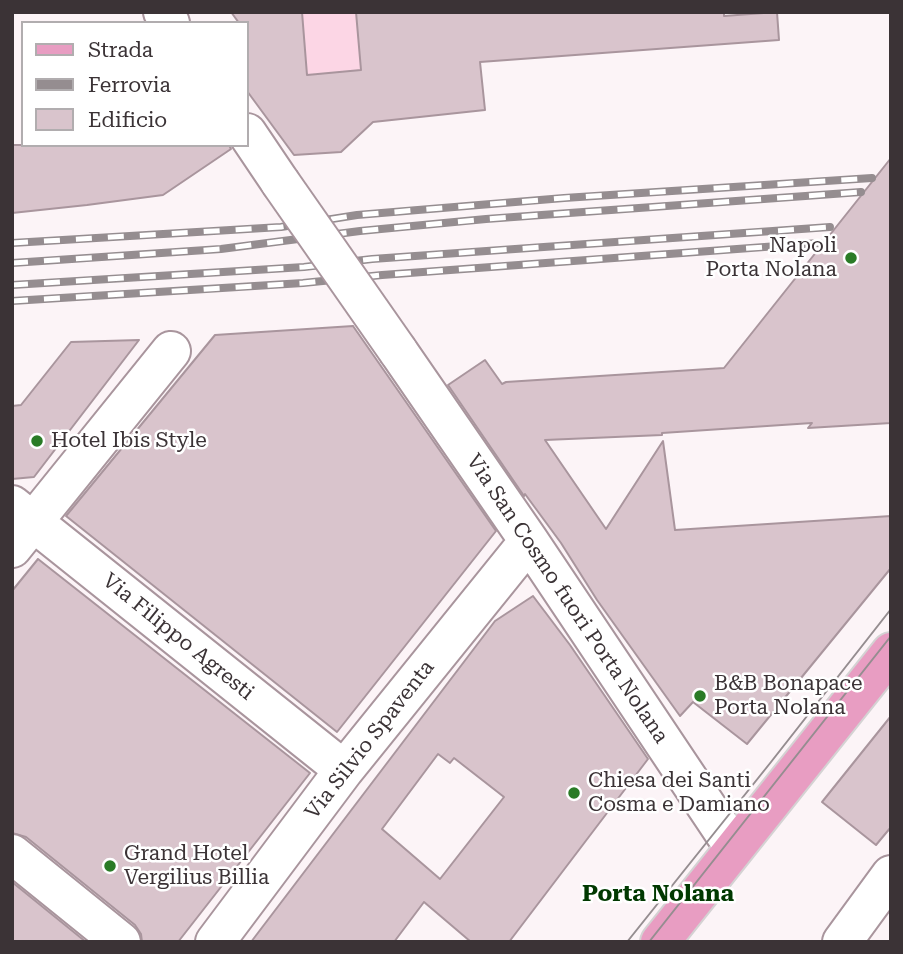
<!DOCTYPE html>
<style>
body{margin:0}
#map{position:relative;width:903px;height:954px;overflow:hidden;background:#fcf4f7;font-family:"Roboto Serif",serif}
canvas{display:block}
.frame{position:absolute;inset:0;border:14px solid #3b3336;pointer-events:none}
.legend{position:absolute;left:21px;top:21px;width:228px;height:126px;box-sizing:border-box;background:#fff;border:2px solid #b1adaf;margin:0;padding:9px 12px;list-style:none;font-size:21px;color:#3b3336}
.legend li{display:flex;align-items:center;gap:14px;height:35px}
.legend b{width:35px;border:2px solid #b1adaf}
</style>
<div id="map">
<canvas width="903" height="954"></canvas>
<div class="frame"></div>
<ul class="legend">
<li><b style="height:9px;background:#e89dc2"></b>Strada</li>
<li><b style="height:9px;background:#958d90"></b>Ferrovia</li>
<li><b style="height:19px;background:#d9c4cc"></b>Edificio</li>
</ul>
</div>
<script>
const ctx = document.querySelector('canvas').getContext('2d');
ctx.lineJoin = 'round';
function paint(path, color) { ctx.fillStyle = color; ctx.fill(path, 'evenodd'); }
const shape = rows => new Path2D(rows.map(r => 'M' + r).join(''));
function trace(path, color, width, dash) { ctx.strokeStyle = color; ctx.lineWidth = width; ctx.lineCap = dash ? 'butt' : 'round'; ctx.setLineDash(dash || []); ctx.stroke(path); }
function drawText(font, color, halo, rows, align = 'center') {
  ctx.font = font + ' "Roboto Serif",serif'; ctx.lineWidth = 5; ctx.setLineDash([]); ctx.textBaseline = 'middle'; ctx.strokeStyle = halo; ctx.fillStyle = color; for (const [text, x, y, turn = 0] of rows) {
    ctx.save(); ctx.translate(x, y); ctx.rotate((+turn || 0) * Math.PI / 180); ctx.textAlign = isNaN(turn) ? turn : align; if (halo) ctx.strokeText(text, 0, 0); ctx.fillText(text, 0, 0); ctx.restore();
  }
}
paint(shape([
 [302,12,356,12,361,70,307,75]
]), '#fcd6e5');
const building = shape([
 [231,12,302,12,307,75,361,70,356,12,724,12,724,16,777,12,779,40,480,62,485,110,373,122,341,152,294,155,247,91,247,23,239,23,231,12],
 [12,145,229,145,231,149,163,195,87,205,12,213,12,145],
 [891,158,891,423,808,428,812,423,662,433,662,435,545,440,606,529,663,441,675,530,891,516,891,568,747,744,693,702,680,716,597,600,561,543,525,494,524,496,448,385,485,360,502,384,506,382,724,368,891,158],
 [353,326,496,531,337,732,66,516,215,335,353,326],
 [139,340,34,477,12,479,12,406,21,405,71,342,139,340],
 [38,559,310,773,178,942,142,942,141,934,135,925,26,837,12,833,12,591,38,559],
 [533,596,570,645,648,759,509,942,471,942,424,902,394,942,251,942,495,621,533,596],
 [438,754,450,763,454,758,504,797,440,879,382,829,438,754],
 [891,716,891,827,876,845,822,802,891,716],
 [12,882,86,942,12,942,12,882]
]);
paint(building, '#d9c4cc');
trace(building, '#a9959d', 2);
const minor = shape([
 [163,12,170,23],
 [247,133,280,182],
 [398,351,529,541,725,834,737,844],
 [12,505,344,770],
 [12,548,171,351],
 [12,854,121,942],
 [215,942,344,770,529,541],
 [842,942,891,875]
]);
const major = shape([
 [660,942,891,652]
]);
trace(minor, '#a9959d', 42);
trace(major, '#d4d2d3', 42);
trace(minor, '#fff', 38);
trace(major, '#e89dc2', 38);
trace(shape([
 [627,942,771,762,891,609],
 [649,942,891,636]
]), '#958d90', 2);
const rail = shape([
 [12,243,281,227,357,215,564,198,872,178],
 [12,263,221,249,360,231,486,219,861,192],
 [12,285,304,267,372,259,830,227],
 [12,301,303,283,382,275,819,243]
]);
trace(rail, '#958d90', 8);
trace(rail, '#fff', 5, [16]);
const minorBridge = shape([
 [280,182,398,351]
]);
trace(minorBridge, '#a9959d', 42, []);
trace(minorBridge, '#fff', 38);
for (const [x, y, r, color] of [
 [851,258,7,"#2a7b26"],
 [37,441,7,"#2a7b26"],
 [700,696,7,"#2a7b26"],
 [574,793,7,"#2a7b26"],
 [110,866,7,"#2a7b26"]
]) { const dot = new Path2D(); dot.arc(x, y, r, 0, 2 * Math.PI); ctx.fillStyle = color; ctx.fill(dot); trace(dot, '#fff', 2.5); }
drawText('21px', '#3b3336', '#fff', [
 ["Napoli",837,246,"right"],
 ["Porta Nolana",837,270,"right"],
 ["Hotel Ibis Style",51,441],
 ["B&B Bonapace",714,684],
 ["Porta Nolana",714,708],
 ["Chiesa dei Santi",588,781],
 ["Cosma e Damiano",588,805],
 ["Grand Hotel",124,854],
 ["Vergilius Billia",124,878]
], 'left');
drawText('21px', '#3b3336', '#fff', [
 ["Via San Cosmo fuori Porta Nolana",567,599,56],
 ["Via Filippo Agresti",178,637,39],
 ["Via Silvio Spaventa",370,740,-52]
]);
drawText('bold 23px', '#013901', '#fff', [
 ["Porta Nolana",658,894]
]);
</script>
